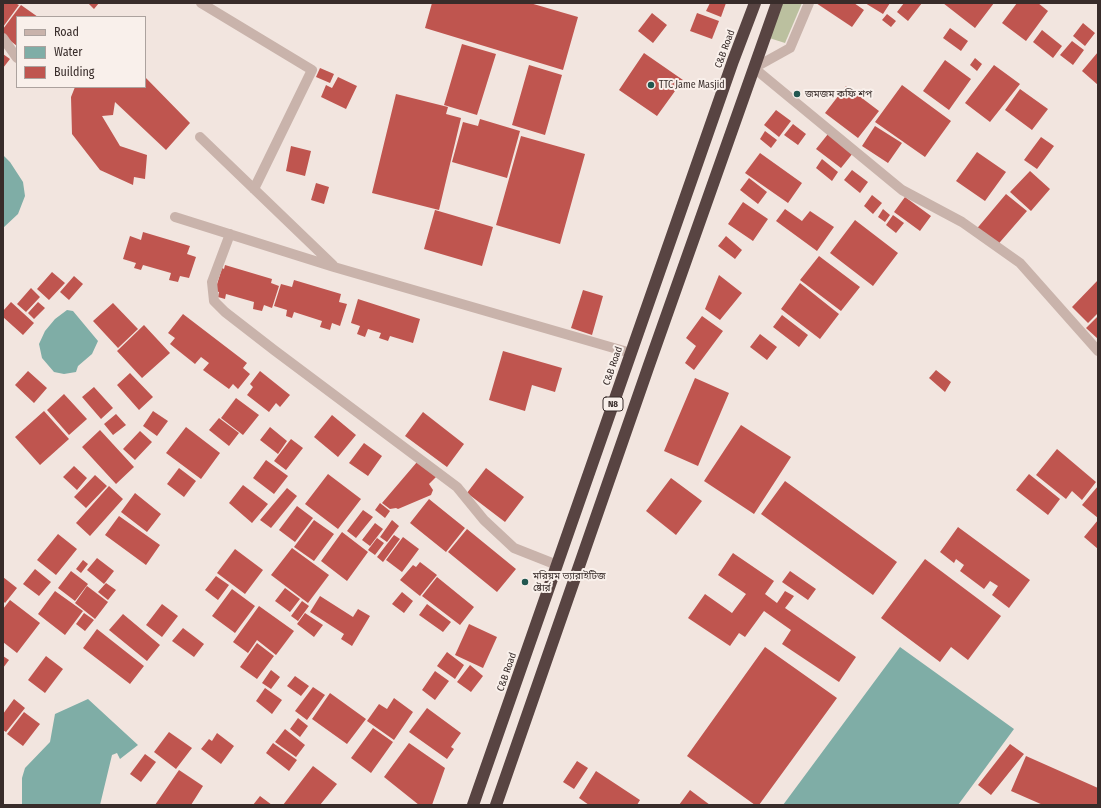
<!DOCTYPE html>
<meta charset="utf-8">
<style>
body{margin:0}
#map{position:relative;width:1101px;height:808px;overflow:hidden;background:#f2e5df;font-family:"Fira Sans Condensed",sans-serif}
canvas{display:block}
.frame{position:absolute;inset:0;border:4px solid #382c2a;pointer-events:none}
.legend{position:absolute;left:16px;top:16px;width:130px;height:72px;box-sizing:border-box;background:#f9f0eb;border:1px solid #aca29e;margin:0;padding:5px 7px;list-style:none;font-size:12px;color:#382c2a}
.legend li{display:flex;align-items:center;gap:8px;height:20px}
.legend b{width:20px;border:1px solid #aca29e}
</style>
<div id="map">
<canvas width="1101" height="808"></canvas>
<div class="frame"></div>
<ul class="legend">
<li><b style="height:5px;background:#c9b3ab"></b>Road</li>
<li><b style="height:11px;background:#7fada6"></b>Water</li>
<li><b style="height:11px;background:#bf554f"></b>Building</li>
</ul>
</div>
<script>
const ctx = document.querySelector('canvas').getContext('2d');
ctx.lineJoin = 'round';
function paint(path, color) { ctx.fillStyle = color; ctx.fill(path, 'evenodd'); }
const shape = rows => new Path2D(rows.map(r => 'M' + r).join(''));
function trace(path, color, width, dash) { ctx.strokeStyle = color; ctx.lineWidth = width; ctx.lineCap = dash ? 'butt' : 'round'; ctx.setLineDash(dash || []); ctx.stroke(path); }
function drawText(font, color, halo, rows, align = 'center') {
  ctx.font = font + ' "Fira Sans Condensed","Noto Sans Bengali",sans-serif'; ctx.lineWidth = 4; ctx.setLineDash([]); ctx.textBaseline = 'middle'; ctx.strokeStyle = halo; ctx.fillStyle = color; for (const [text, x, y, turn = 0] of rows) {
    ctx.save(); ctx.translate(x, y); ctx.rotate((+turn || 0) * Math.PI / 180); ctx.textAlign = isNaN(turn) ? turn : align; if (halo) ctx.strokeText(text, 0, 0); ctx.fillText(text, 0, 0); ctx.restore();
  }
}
paint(shape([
 [776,3,802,3,785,43,763,36]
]), '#bbc09f');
paint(shape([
 [3,155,10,162,23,182,25,196,18,214,3,228],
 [67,310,73,311,98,341,92,354,78,366,76,372,64,374,54,372,42,358,39,344,45,331,55,319],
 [900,647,1014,729,958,805,783,805],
 [88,699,138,745,120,759,117,753,112,755,100,805,22,805,22,778,25,768,50,742,55,714]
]), '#7fada6');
paint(shape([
 [3,3,15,3,19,5,3,27],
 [88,3,99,3,94,9],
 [432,3,530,3,578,17,563,70,425,28],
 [710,3,726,3,721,17,706,11],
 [816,3,854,3,864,10,852,27],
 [865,3,890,3,883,14],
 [904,3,922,3,908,21,897,12],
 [943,3,994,3,975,28],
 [1017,3,1038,3,1048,11,1026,41,1002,23],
 [21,5,38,17,17,17,17,46,3,35,3,29],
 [652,13,667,25,653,43,638,31],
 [697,13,719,21,712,39,690,31],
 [887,14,896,21,891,27,882,20],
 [1083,23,1095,33,1085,46,1073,36],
 [950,28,968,41,961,51,943,38],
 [1042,30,1062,46,1053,58,1033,42],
 [1072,41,1084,50,1073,65,1060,55],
 [462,44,496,54,477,115,444,105],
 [1098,52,1098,85,1082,71],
 [644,53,683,80,657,116,619,90],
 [3,54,10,59,3,68],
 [975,58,982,64,977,71,970,65],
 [945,60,971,79,949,110,923,91],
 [529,65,562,75,545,135,512,125],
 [994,65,1020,84,990,122,965,103],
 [320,68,334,74,330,83,316,77],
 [145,77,190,123,166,150,115,102,113,115,102,116,120,146,147,155,145,179,134,177,133,185,100,170,72,134,71,97,75,87,145,87],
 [338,77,357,86,346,109,321,97,326,85,332,88],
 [902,85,951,121,925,157,875,122],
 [846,86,879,111,858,138,825,113],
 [1020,89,1048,109,1032,130,1005,110],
 [396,94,448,107,446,114,461,118,439,210,372,193],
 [776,110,791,121,779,137,764,125],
 [480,119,520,131,507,178,452,162,463,122,478,126],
 [793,124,806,134,798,145,784,135],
 [875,126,902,143,888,163,862,146],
 [765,131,777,140,771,148,760,139],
 [828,134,853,153,841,168,816,149],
 [521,136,585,154,560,244,496,225],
 [1041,137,1054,146,1037,169,1024,160],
 [291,146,311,151,305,176,286,171],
 [977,152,1006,172,985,201,956,181],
 [760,153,802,183,788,203,745,173],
 [822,159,838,172,832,181,816,168],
 [852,170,868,182,860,193,844,180],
 [1030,171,1050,189,1031,211,1010,192],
 [749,178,767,192,758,204,740,190],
 [316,183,329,187,324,204,311,200],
 [1006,194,1027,211,994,249,974,232],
 [872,195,882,203,873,214,864,206],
 [905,197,931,216,920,231,894,212],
 [743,202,768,219,753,241,728,224],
 [785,209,802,221,810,211,834,227,817,251,776,221],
 [883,209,890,215,885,222,878,217],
 [435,210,493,227,482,266,424,249],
 [893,215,904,223,896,233,886,225],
 [855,220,898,253,873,286,830,253],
 [143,232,190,246,187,254,196,257,189,278,180,276,178,282,169,280,171,273,143,265,141,270,134,268,136,263,123,259,130,236,141,240],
 [726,236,742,250,735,259,718,246],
 [819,256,860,287,841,311,800,280],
 [225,265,272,279,271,283,279,286,272,308,264,305,262,311,253,309,254,302,226,294,225,299,218,297,219,292,215,291,222,268,224,269],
 [52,272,65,283,49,300,37,289],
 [719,275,742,293,720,320,705,309],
 [74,276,83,284,69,300,60,292],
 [294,280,341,294,339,302,347,304,340,326,332,323,330,330,320,327,322,321,294,312,292,318,286,316,287,310,274,306,281,284,292,287],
 [1098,280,1098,313,1088,323,1072,307],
 [800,283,839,314,820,339,781,309],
 [31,288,40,297,26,312,17,304],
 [583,290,603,296,592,335,571,328],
 [358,299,420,319,413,343,390,336,388,341,379,338,381,333,368,329,365,337,357,334,360,326,351,323],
 [11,302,34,323,23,335,3,317,3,311],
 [38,302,45,308,34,319,28,313],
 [113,303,138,329,118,348,93,321],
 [183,314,247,363,243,368,250,374,238,389,233,384,229,389,203,370,209,363,201,357,195,364,170,344,175,338,168,333],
 [782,315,808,335,799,347,773,327],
 [702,316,723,331,694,370,685,363,696,346,686,338],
 [1098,316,1098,339,1086,328],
 [144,325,170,353,142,378,117,351],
 [760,334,777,347,767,360,750,347],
 [503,351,562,368,555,392,532,385,525,411,489,400],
 [936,370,951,382,945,392,929,378],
 [28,371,47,388,34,403,15,385],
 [260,371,290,395,280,407,276,403,269,412,247,395,253,387,250,384],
 [130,373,153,397,139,410,117,385],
 [695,378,729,393,698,466,664,451],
 [94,387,113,408,101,419,82,397],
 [64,394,87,419,69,435,47,410],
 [236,398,259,415,243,435,221,418],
 [44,411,69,439,40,465,15,437],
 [153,411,168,421,157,436,143,426],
 [423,412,464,444,447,467,405,436],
 [116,414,126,425,113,435,104,424],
 [332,415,356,435,338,457,314,437],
 [219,418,239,433,229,446,209,430],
 [741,425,791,457,754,514,704,481],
 [186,427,220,453,201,479,166,453],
 [270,427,287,441,278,454,260,440],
 [100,430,134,467,116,484,82,447],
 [140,431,152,442,135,460,123,449],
 [291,439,303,448,286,470,274,461],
 [364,443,382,456,368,476,349,463],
 [1057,449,1096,482,1082,500,1072,491,1066,499,1036,475],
 [266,460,288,476,274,494,253,478],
 [417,462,437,476,429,484,433,490,431,495,398,509,396,508,390,509,382,503],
 [74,466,87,478,77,490,63,477],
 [179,468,196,481,184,497,167,484],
 [486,468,524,497,505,522,467,493],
 [328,474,361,499,338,529,305,504],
 [1029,474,1060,499,1048,515,1016,490],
 [95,475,107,486,86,508,74,497],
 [671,478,702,501,676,535,646,511],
 [785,481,897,562,873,595,761,514],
 [243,485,268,504,252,523,229,503],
 [109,486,123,499,90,536,76,523],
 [1098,486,1098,518,1082,505],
 [287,488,297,496,271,528,260,520],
 [135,493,161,514,147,532,121,512],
 [429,499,465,528,446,552,410,523],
 [380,503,390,511,385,518,375,510],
 [297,506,313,518,295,542,279,530],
 [363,510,373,517,356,538,347,531],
 [119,516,160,545,146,565,105,535],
 [314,520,334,534,314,561,294,547],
 [392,520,399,526,387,542,380,537],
 [1098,520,1098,549,1084,537],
 [375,523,383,529,370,546,362,540],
 [958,527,1030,580,1009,608,992,595,998,586,990,581,984,589,960,571,964,565,956,559,954,563,940,552],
 [467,529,516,569,497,592,448,552],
 [342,532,368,552,347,581,321,561],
 [58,534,77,549,56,575,37,560],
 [394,535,400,539,383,562,377,557],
 [403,537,419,549,402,572,386,560],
 [377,538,384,543,375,555,368,550],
 [292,548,329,575,308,603,271,575],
 [235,549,263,570,245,594,217,573],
 [733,553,774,581,765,594,777,603,785,591,794,596,785,608,856,657,839,682,782,644,791,630,764,611,745,637,739,633,730,646,688,618,705,594,732,613,746,594,718,575],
 [97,558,114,571,104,584,87,570],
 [925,559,1001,616,968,660,951,647,940,662,881,618],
 [83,560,88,564,81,573,76,569],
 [420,562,437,575,420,596,400,580,413,565,416,567],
 [35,569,51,582,39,596,23,584],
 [71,571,88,584,75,601,58,588],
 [790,571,816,589,808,600,782,582],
 [216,576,229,585,218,600,205,590],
 [3,577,17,588,5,603,3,601],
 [437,577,474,607,460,625,422,596],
 [106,583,116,590,108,600,98,592],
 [87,586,108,602,95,619,75,603],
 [285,588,300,599,290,612,275,601],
 [232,589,255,606,235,633,212,616],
 [55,591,83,611,65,635,38,614],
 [402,592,413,601,404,613,392,604],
 [320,596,353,617,358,609,370,616,352,646,341,639,344,634,310,612],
 [10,600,40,623,17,653,3,642,3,609],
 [302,601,309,606,298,621,291,616],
 [162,604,178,616,162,637,146,625],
 [427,604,451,622,443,632,419,615],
 [259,606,294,631,276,655,257,640,248,653,233,642],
 [84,613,94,620,85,631,76,624],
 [305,613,323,625,314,637,297,624],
 [123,614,160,645,147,661,109,630],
 [469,624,497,637,483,668,455,655],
 [183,628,204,644,194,657,172,641],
 [97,629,144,666,130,684,83,648],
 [257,643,274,656,257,679,240,667],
 [765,647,837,698,759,805,755,805,687,756],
 [447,652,464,665,455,679,437,666],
 [3,656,9,660,3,668],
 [46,656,63,669,45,693,28,680],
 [470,665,483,676,471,692,457,682],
 [271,670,280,677,271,689,262,683],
 [435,671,449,681,435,700,422,690],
 [295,676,309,686,301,696,287,686],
 [313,687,325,695,307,720,295,711],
 [265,688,282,700,272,714,256,701],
 [330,693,366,719,347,744,312,719],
 [394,698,413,712,394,740,367,721,379,704,387,709],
 [14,699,25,708,6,732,3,730,3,714],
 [427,708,461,733,451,747,454,749,447,759,409,732],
 [24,712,40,724,23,746,7,734],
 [298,718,308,726,300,737,290,729],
 [373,728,393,742,371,773,351,758],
 [285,729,305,745,296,757,275,742],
 [169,732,192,748,176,769,154,752],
 [217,733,234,746,221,764,201,749,209,739,212,741],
 [273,743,297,760,289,771,266,753],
 [409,743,445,768,432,805,419,805,384,777],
 [1010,744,1024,754,991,795,978,785],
 [145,754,156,762,141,782,130,774],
 [1026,756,1098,788,1098,805,1043,805,1011,791],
 [577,761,588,768,574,789,563,782],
 [313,766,337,784,320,805,283,805],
 [179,770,203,786,191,805,155,805],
 [596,771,640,800,637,805,589,805,579,798],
 [690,790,710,805,679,805],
 [260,796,272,805,253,805]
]), '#bf554f');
trace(shape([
 [201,3,312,70,254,189],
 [809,3,790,48,754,68,902,190,962,222,1020,263,1098,351],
 [3,38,17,58],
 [200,137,333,265],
 [175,217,334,267,631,353],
 [230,234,212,282,214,301,225,312,274,350,457,487,484,520,514,548,557,565]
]), '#c9b3ab', 10);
trace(shape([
 [473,805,733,61,755,3],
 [496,805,649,365,777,3]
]), '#584442', 12);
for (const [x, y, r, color] of [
 [651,85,4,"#225750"],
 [797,94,4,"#225750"],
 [525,582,4,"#225750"]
]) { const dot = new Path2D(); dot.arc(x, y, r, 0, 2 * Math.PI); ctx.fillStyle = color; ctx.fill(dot); trace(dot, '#f9f0eb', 1.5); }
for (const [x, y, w] of [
 [613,404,20]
]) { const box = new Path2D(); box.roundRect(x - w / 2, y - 7, w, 14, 3); ctx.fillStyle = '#f9f0eb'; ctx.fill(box); trace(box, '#382c2a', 1); }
drawText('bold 9px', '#382c2a', null, [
 ["N8",613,404]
]);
drawText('10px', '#382c2a', '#f9f0eb', [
 ["C&B Road",725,49,-70],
 ["C&B Road",613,366,-71],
 ["C&B Road",507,672,-71]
]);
drawText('10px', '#382c2a', '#f9f0eb', [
 ["TTC Jame Masjid",659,85],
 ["জমজম কফি শপ",805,94],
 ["মরিয়ম ভ্যারাইটিজ",533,576],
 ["ষ্টোর্র",533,588]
], 'left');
</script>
